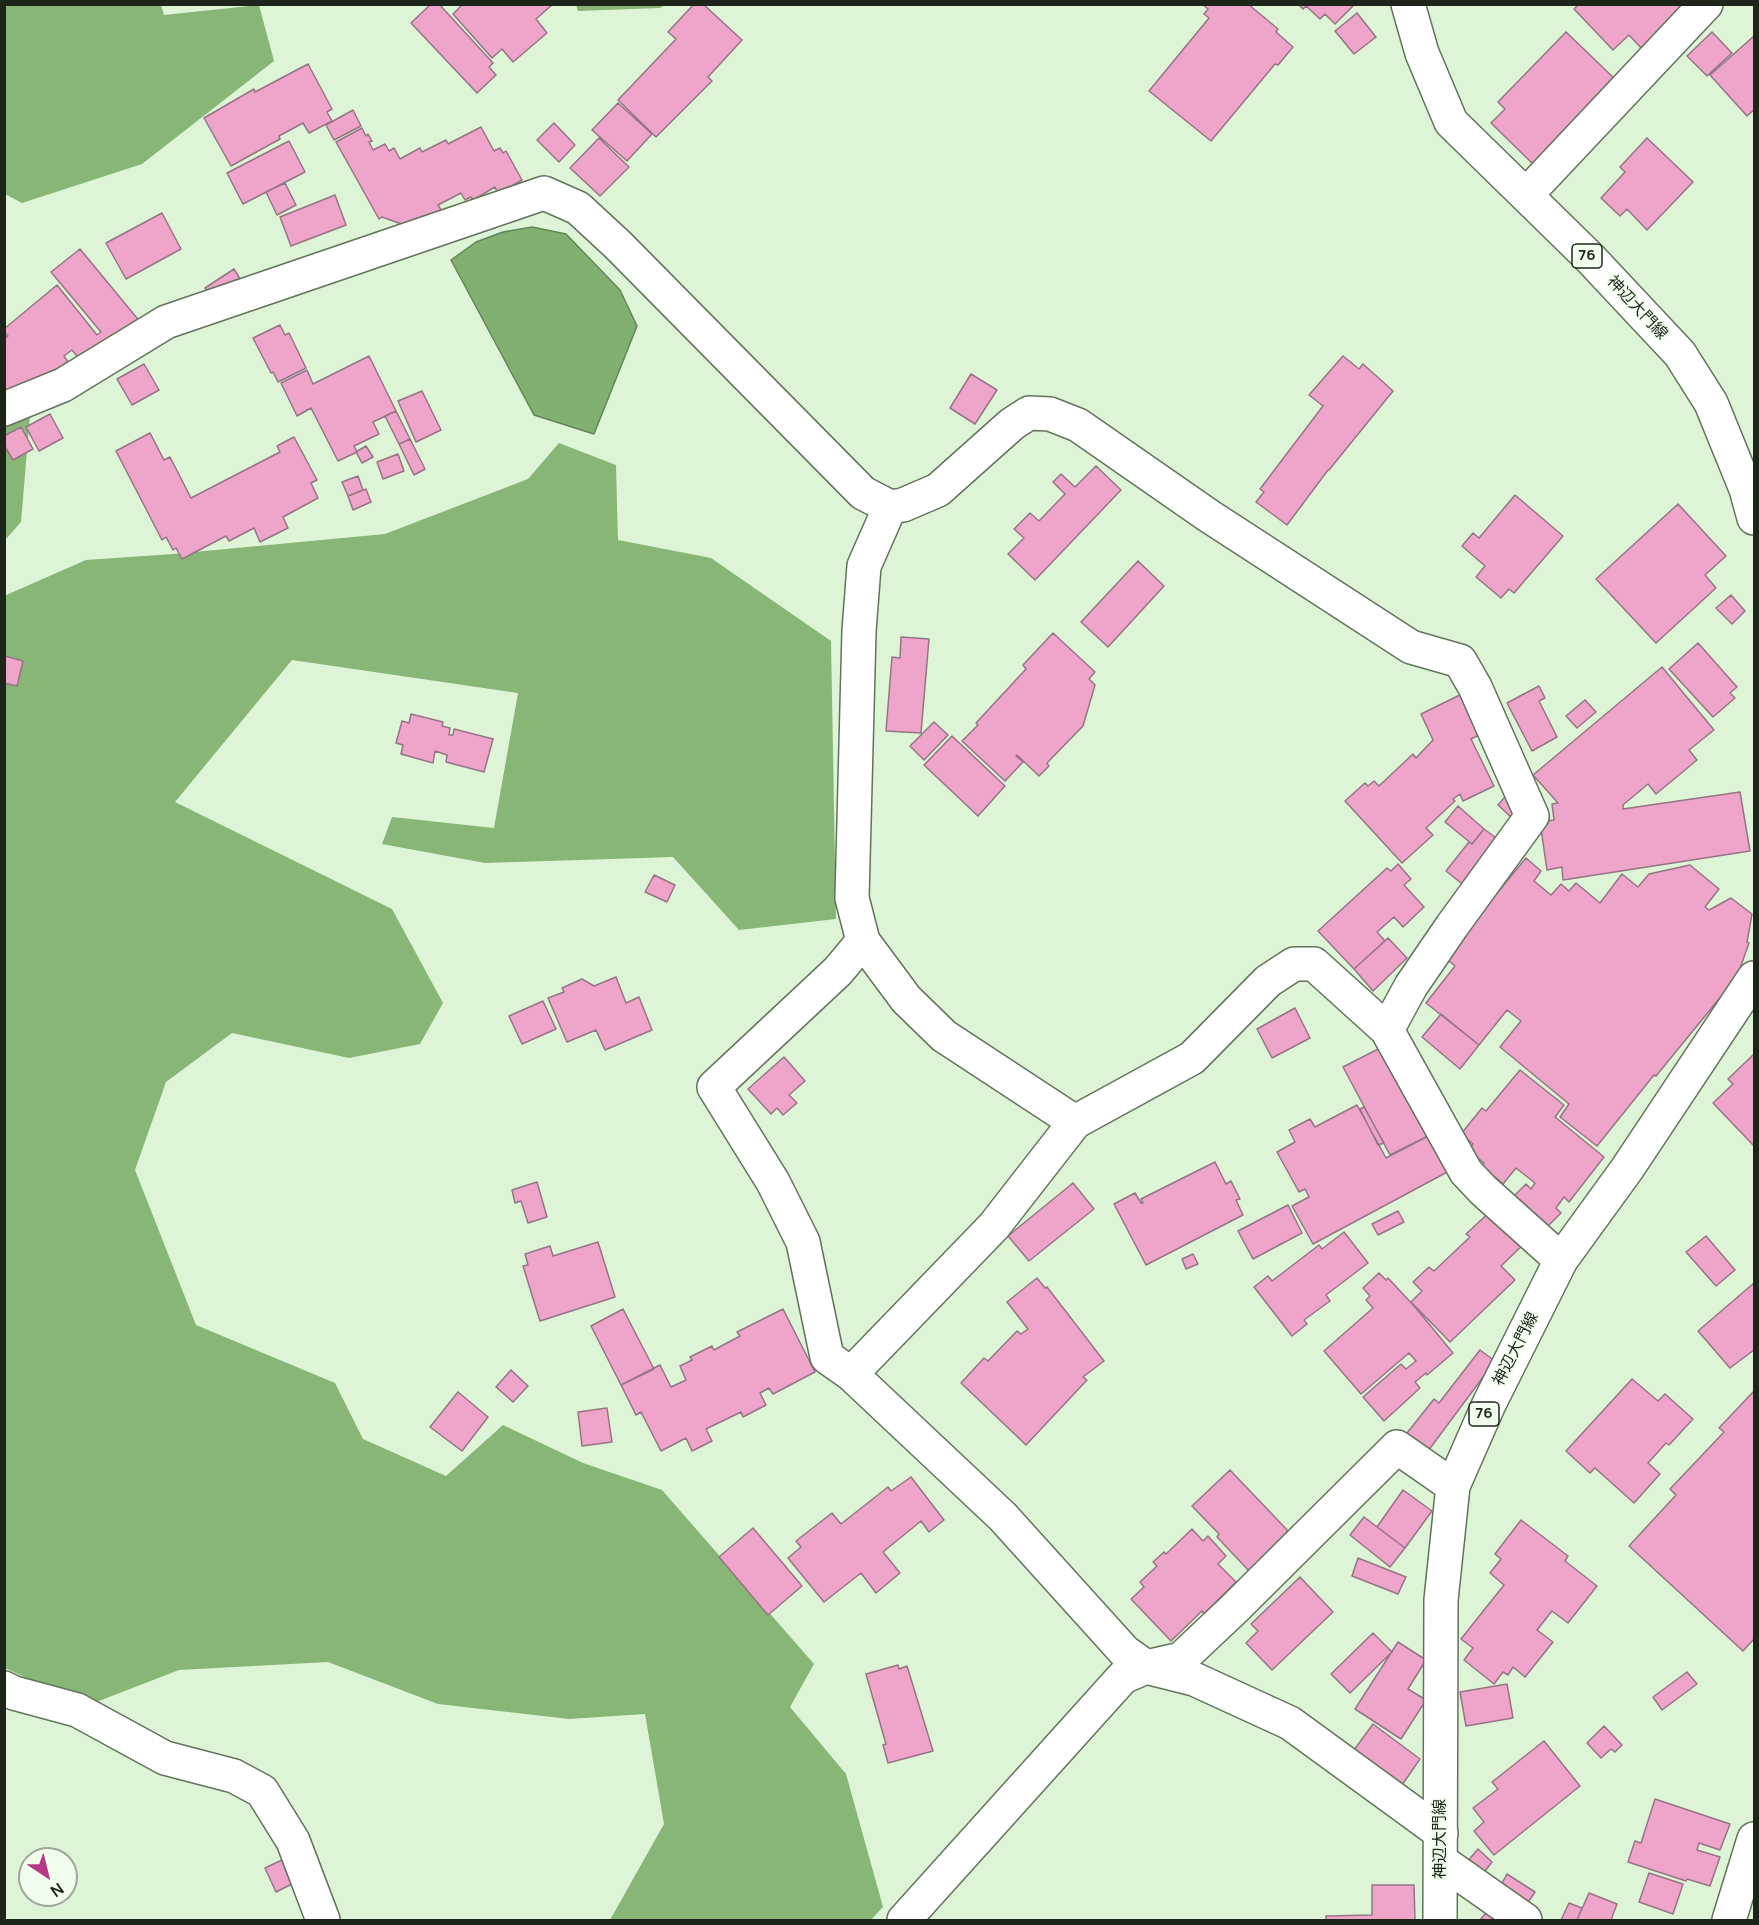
<!DOCTYPE html>
<meta charset="utf-8">
<style>
body{margin:0}
#map{position:relative;width:1759px;height:1925px;overflow:hidden;background:#def4d7;font-family:Manrope,sans-serif}
canvas{display:block}
.frame{position:absolute;inset:0;border:6px solid #1d251a;pointer-events:none}
.north{position:absolute;left:18px;top:1847px;width:60px;height:60px;box-sizing:border-box;background:#f1feed;border:2px solid #9ca799;border-radius:50%;rotate:145deg;font-size:16px;font-weight:700;line-height:24px;text-align:center;color:#1d251a}
.north::after{content:'';display:block;margin:auto;width:21px;height:27px;background:#b73884;clip-path:polygon(50% 0,100% 100%,50% 72%,0 100%)}
</style>
<div id="map">
<canvas width="1759" height="1925"></canvas>
<div class="frame"></div>
<div class="north">N</div>
</div>
<script>
const ctx = document.querySelector('canvas').getContext('2d');
ctx.lineJoin = 'round';
function paint(path, color) { ctx.fillStyle = color; ctx.fill(path, 'evenodd'); }
const shape = rows => new Path2D(rows.map(r => 'M' + r).join(''));
function trace(path, color, width, dash) { ctx.strokeStyle = color; ctx.lineWidth = width; ctx.lineCap = dash ? 'butt' : 'round'; ctx.setLineDash(dash || []); ctx.stroke(path); }
function drawText(font, color, halo, rows, align = 'center') {
  ctx.font = font + ' Manrope,"Noto Sans JP",sans-serif'; ctx.lineWidth = 4.5; ctx.setLineDash([]); ctx.textBaseline = 'middle'; ctx.strokeStyle = halo; ctx.fillStyle = color; for (const [text, x, y, turn = 0] of rows) {
    ctx.save(); ctx.translate(x, y); ctx.rotate((+turn || 0) * Math.PI / 180); ctx.textAlign = isNaN(turn) ? turn : align; if (halo) ctx.strokeText(text, 0, 0); ctx.fillText(text, 0, 0); ctx.restore();
  }
}
paint(shape([
 [4,5,161,5,164,15,259,5,274,61,142,164,22,203,5,194],
 [576,5,576,4,665,5,660,8,578,11],
 [5,412,30,415,21,522,5,540],
 [559,443,616,465,618,540,711,558,831,641,836,919,739,930,673,857,485,863,382,844,392,817,494,828,518,693,292,660,175,802,392,909,443,1003,420,1044,349,1058,232,1033,166,1082,135,1170,196,1325,335,1383,363,1439,446,1476,503,1425,583,1463,662,1490,814,1664,790,1707,846,1774,883,1907,871,1920,610,1920,664,1824,645,1714,569,1719,438,1704,328,1662,179,1670,86,1706,5,1668,4,596,86,560,173,554,385,534,528,479]
]), '#87b677');
const water = shape([
 [532,227,566,234,620,290,637,326,594,434,534,415,451,260,476,242,503,232,532,227]
]);
paint(water, '#81b071');
trace(water, '#638657', 1.5);
const building = shape([
 [431,4,439,4,493,63,489,67,496,75,477,93,411,23,431,4],
 [463,4,553,4,536,19,547,33,513,62,502,49,492,58,453,14,463,4],
 [694,4,703,4,742,40,708,77,712,81,656,137,618,100,676,39,668,32,694,4],
 [1202,4,1248,4,1278,29,1276,32,1293,47,1278,65,1275,64,1211,141,1149,91,1209,18,1204,14,1208,9,1202,4],
 [1298,4,1355,4,1335,24,1325,14,1320,19,1306,6,1303,9,1298,4],
 [1579,4,1690,4,1643,50,1629,35,1613,50,1574,9,1579,4],
 [1357,13,1376,37,1354,54,1335,31,1357,13],
 [1566,32,1616,80,1535,166,1491,123,1505,109,1498,102,1566,32],
 [1712,32,1732,53,1707,76,1687,56,1712,32],
 [1754,36,1754,110,1747,116,1710,75,1754,36],
 [308,64,332,109,327,112,332,121,309,133,303,123,279,136,280,139,231,166,204,118,254,89,255,92,308,64],
 [618,103,652,134,627,161,592,130,618,103],
 [353,110,361,126,334,140,326,125,353,110],
 [554,123,575,145,559,162,537,140,554,123],
 [481,127,494,151,500,148,503,153,506,151,522,180,498,194,495,187,473,200,471,197,465,200,461,193,438,205,443,213,404,225,382,217,379,219,336,142,362,128,366,136,368,134,372,141,369,142,373,150,385,144,389,151,394,148,400,159,420,148,422,152,446,140,448,144,481,127],
 [599,138,629,167,600,196,570,168,599,138],
 [1647,138,1693,182,1647,230,1627,209,1620,216,1601,198,1625,172,1620,167,1647,138],
 [289,141,305,172,243,204,227,173,289,141],
 [285,183,296,205,277,215,266,192,285,183],
 [335,195,346,225,291,246,280,217,335,195],
 [162,213,181,249,126,279,106,243,162,213],
 [80,249,146,329,80,360,72,350,64,356,70,365,41,382,37,377,11,397,4,390,4,339,8,336,4,332,4,329,57,285,97,335,101,332,51,272,80,249],
 [234,269,242,282,213,301,205,288,234,269],
 [280,325,285,335,289,333,306,368,278,382,273,372,271,373,253,338,280,325],
 [369,356,396,411,373,422,379,434,354,446,357,452,338,461,311,408,297,416,281,383,307,370,313,384,369,356],
 [1343,356,1359,369,1363,364,1393,391,1329,470,1328,470,1287,525,1256,502,1264,492,1260,489,1323,406,1309,395,1343,356],
 [144,364,159,390,132,405,117,379,144,364],
 [971,374,997,390,975,424,950,408,971,374],
 [422,391,441,430,416,442,398,401,422,391],
 [396,411,410,439,399,444,385,416,396,411],
 [50,414,63,438,39,451,26,427,50,414],
 [21,427,33,449,13,460,4,445,4,436,21,427],
 [150,433,164,460,170,457,191,498,280,452,277,446,294,437,317,480,311,483,318,498,283,517,288,528,260,542,254,528,229,541,226,536,182,559,176,548,173,550,166,537,162,540,116,451,150,433],
 [410,439,425,469,414,475,399,444,410,439],
 [366,446,373,457,362,463,356,452,366,446],
 [398,454,404,471,383,479,377,462,398,454],
 [1096,466,1121,490,1035,580,1008,554,1024,538,1014,529,1030,513,1039,521,1065,494,1053,482,1061,474,1075,487,1096,466],
 [358,476,363,490,348,496,342,482,358,476],
 [366,489,371,502,353,510,348,496,366,489],
 [1515,495,1563,536,1514,593,1509,589,1501,598,1476,577,1485,566,1462,546,1473,533,1479,538,1515,495],
 [1678,504,1726,556,1705,575,1716,588,1656,643,1596,579,1678,504],
 [1138,561,1164,586,1108,647,1081,622,1138,561],
 [1731,595,1745,611,1732,624,1716,608,1731,595],
 [1053,633,1095,672,1089,679,1095,685,1083,726,1047,763,1049,766,1039,776,1017,755,1016,756,1023,762,1005,781,962,741,978,725,976,723,1026,669,1023,665,1053,633],
 [901,637,929,639,921,733,886,731,892,657,900,658,901,637],
 [1698,643,1737,687,1730,693,1735,698,1713,717,1669,669,1698,643],
 [5,656,23,661,17,686,4,683,5,656],
 [1662,667,1714,730,1689,750,1697,760,1656,794,1648,784,1623,805,1623,809,1740,792,1750,851,1563,880,1562,867,1547,870,1540,822,1554,820,1552,804,1558,803,1533,775,1662,667],
 [1539,686,1545,698,1539,701,1557,737,1532,751,1507,703,1539,686],
 [1466,692,1485,732,1471,739,1494,786,1463,801,1460,794,1453,799,1455,801,1426,828,1433,835,1402,863,1345,801,1365,783,1368,786,1374,781,1379,786,1413,754,1416,758,1433,740,1421,714,1466,692],
 [1585,700,1596,712,1577,728,1566,716,1585,700],
 [411,714,443,722,442,726,450,728,449,735,453,735,454,729,493,739,484,772,446,762,447,755,435,751,433,763,401,754,403,745,396,743,402,721,409,723,411,714],
 [934,722,948,735,924,760,910,746,934,722],
 [952,736,1005,786,978,816,924,765,952,736],
 [1509,792,1514,809,1513,819,1498,805,1509,792],
 [1458,806,1484,829,1472,844,1445,822,1458,806],
 [1484,829,1507,846,1471,891,1446,871,1469,842,1472,844,1484,829],
 [1526,858,1541,871,1534,881,1551,895,1561,884,1569,891,1576,883,1600,903,1622,874,1638,887,1649,874,1690,865,1719,889,1705,907,1709,910,1731,898,1752,914,1747,942,1749,943,1737,977,1656,1076,1654,1075,1597,1146,1560,1117,1569,1104,1500,1047,1521,1021,1507,1010,1479,1045,1426,1003,1455,966,1444,957,1526,858],
 [1398,864,1411,879,1404,885,1424,907,1403,927,1394,917,1377,932,1385,941,1354,969,1318,931,1387,868,1391,871,1398,864],
 [654,875,675,885,667,902,645,892,654,875],
 [1388,938,1407,958,1373,991,1354,969,1388,938],
 [616,977,626,1003,639,997,652,1030,605,1050,596,1030,567,1042,548,998,564,992,562,988,582,979,594,986,616,977],
 [543,1001,556,1029,522,1044,509,1016,543,1001],
 [1295,1008,1310,1038,1272,1058,1257,1029,1295,1008],
 [1441,1014,1479,1045,1460,1069,1422,1037,1441,1014],
 [1384,1046,1432,1134,1390,1155,1343,1067,1384,1046],
 [1754,1054,1754,1146,1713,1103,1733,1084,1728,1079,1754,1054],
 [784,1057,805,1081,789,1095,797,1103,783,1115,777,1108,771,1114,748,1089,784,1057],
 [1520,1070,1564,1105,1555,1117,1604,1157,1569,1202,1564,1197,1556,1208,1561,1213,1545,1229,1512,1198,1526,1184,1531,1189,1535,1183,1516,1168,1503,1184,1482,1166,1484,1163,1468,1150,1473,1144,1461,1134,1482,1108,1486,1111,1520,1070],
 [1357,1105,1386,1158,1432,1134,1451,1170,1313,1244,1292,1206,1309,1197,1305,1189,1299,1192,1277,1152,1295,1142,1289,1130,1310,1119,1315,1127,1357,1105],
 [1364,1107,1384,1143,1378,1145,1360,1109,1364,1107],
 [1215,1162,1226,1184,1231,1181,1240,1199,1236,1200,1243,1215,1146,1265,1114,1204,1135,1193,1141,1203,1143,1203,1141,1199,1215,1162],
 [537,1182,547,1217,528,1223,521,1201,515,1203,512,1190,537,1182],
 [1073,1183,1094,1209,1029,1261,1008,1236,1073,1183],
 [1288,1205,1302,1233,1253,1259,1238,1231,1288,1205],
 [1495,1207,1527,1241,1501,1266,1515,1280,1450,1342,1411,1302,1422,1291,1413,1282,1429,1267,1434,1271,1470,1237,1466,1234,1495,1207],
 [1398,1211,1404,1222,1378,1235,1372,1224,1398,1211],
 [1344,1232,1368,1263,1326,1295,1330,1301,1304,1320,1307,1324,1292,1336,1254,1287,1268,1276,1272,1281,1319,1245,1322,1249,1344,1232],
 [1706,1236,1735,1270,1716,1286,1686,1252,1706,1236],
 [598,1242,615,1297,540,1321,523,1266,528,1265,525,1254,550,1246,553,1256,598,1242],
 [1193,1254,1198,1264,1186,1269,1182,1259,1193,1254],
 [1379,1273,1386,1280,1388,1278,1415,1307,1453,1353,1427,1375,1426,1373,1415,1382,1420,1388,1384,1421,1363,1397,1401,1364,1406,1369,1416,1361,1409,1353,1361,1394,1324,1351,1373,1308,1366,1300,1370,1296,1363,1288,1379,1273],
 [1037,1278,1045,1288,1047,1287,1104,1361,1083,1377,1087,1380,1026,1445,961,1383,984,1358,988,1361,1017,1331,1021,1334,1028,1329,1007,1302,1037,1278],
 [1754,1283,1754,1350,1730,1368,1698,1331,1754,1283],
 [623,1309,654,1369,621,1385,591,1326,623,1309],
 [783,1309,815,1372,773,1394,769,1388,760,1393,766,1405,743,1417,741,1412,706,1429,712,1441,692,1451,686,1438,661,1451,641,1412,636,1415,621,1385,660,1365,671,1387,686,1380,680,1366,692,1360,690,1357,712,1346,714,1350,740,1336,737,1332,783,1309],
 [1480,1350,1495,1361,1425,1455,1403,1438,1434,1399,1439,1403,1480,1350],
 [511,1370,528,1386,513,1402,496,1387,511,1370],
 [1632,1379,1658,1401,1665,1394,1693,1419,1669,1445,1666,1443,1648,1463,1660,1474,1634,1503,1595,1468,1590,1473,1566,1451,1632,1379],
 [1754,1391,1754,1639,1743,1651,1629,1546,1676,1495,1670,1489,1724,1432,1719,1428,1754,1391],
 [458,1392,488,1417,462,1451,430,1427,458,1392],
 [607,1408,612,1442,582,1446,578,1412,607,1408],
 [1230,1470,1290,1533,1250,1572,1217,1537,1219,1534,1192,1506,1230,1470],
 [911,1477,944,1520,929,1532,921,1521,883,1552,900,1573,876,1593,861,1573,824,1602,788,1558,801,1547,796,1541,832,1513,841,1524,888,1487,891,1491,911,1477],
 [1403,1490,1432,1511,1405,1548,1377,1527,1403,1490],
 [1364,1517,1405,1548,1390,1567,1350,1535,1364,1517],
 [1521,1520,1568,1556,1565,1561,1597,1586,1568,1623,1552,1611,1537,1630,1553,1642,1525,1677,1513,1667,1508,1675,1503,1672,1494,1684,1464,1660,1473,1648,1461,1639,1504,1585,1490,1573,1501,1559,1495,1554,1521,1520],
 [753,1528,802,1586,768,1615,719,1557,753,1528],
 [1192,1529,1203,1541,1208,1536,1226,1556,1218,1564,1236,1582,1204,1614,1202,1611,1171,1641,1131,1599,1144,1587,1140,1582,1157,1566,1153,1562,1164,1552,1166,1554,1192,1529],
 [1358,1558,1406,1577,1398,1594,1352,1576,1358,1558],
 [1300,1577,1333,1612,1272,1670,1246,1643,1258,1631,1251,1624,1300,1577],
 [1373,1633,1392,1652,1350,1693,1331,1674,1373,1633],
 [1398,1642,1426,1660,1408,1689,1426,1700,1401,1739,1355,1709,1398,1642],
 [898,1665,899,1669,907,1666,933,1751,888,1763,883,1745,886,1744,866,1674,898,1665],
 [1687,1672,1697,1684,1662,1710,1653,1697,1687,1672],
 [1507,1684,1513,1718,1466,1726,1460,1692,1507,1684],
 [1373,1724,1420,1759,1402,1785,1354,1750,1373,1724],
 [1604,1726,1622,1745,1615,1752,1611,1749,1601,1758,1587,1743,1604,1726],
 [1544,1741,1580,1786,1494,1855,1474,1831,1484,1822,1473,1808,1498,1789,1492,1782,1544,1741],
 [1655,1799,1730,1824,1720,1850,1699,1843,1697,1850,1720,1857,1710,1886,1687,1879,1686,1881,1628,1862,1635,1841,1641,1843,1655,1799],
 [1478,1849,1492,1862,1482,1875,1467,1862,1478,1849],
 [282,1860,292,1884,276,1892,265,1868,282,1860],
 [1649,1873,1683,1884,1673,1914,1639,1902,1649,1873],
 [1507,1874,1535,1892,1527,1904,1500,1887,1507,1874],
 [1372,1885,1414,1885,1415,1920,1326,1920,1326,1916,1372,1915,1372,1885],
 [1589,1893,1617,1904,1611,1920,1577,1920,1589,1893],
 [1569,1903,1582,1908,1577,1920,1561,1920,1569,1903],
 [1491,1907,1507,1920,1480,1920,1491,1907]
]);
paint(building, '#efa4ca');
trace(building, '#957585', 1.5);
const minor = shape([
 [1526,195,1706,4],
 [4,409,63,385,166,322,544,193,578,208,618,245,863,493,890,507,903,505,938,490,1012,424,1029,413,1050,414,1078,425,1209,516,1411,647,1460,661,1475,687,1532,816,1452,926,1411,986,1387,1030],
 [890,507,864,566,859,631,852,898,863,941,906,999,944,1036,1075,1122],
 [863,941,838,971,714,1087,773,1182,803,1242,827,1357,851,1374,1003,1517,1125,1652,1146,1667],
 [851,1374,994,1226,1075,1122,1192,1058,1268,981,1294,964,1314,964,1387,1030,1466,1172,1483,1190,1561,1260],
 [4,1688,14,1693,77,1710,165,1758,234,1776,262,1791,293,1841,323,1920],
 [1441,1833,1290,1723,1194,1679,1146,1667,1181,1659,1234,1609,1397,1447,1453,1486],
 [1441,1861,1525,1920],
 [904,1920,1123,1677,1146,1667],
 [1729,1920,1754,1839]
]);
const major = shape([
 [1408,4,1422,53,1451,122,1590,258,1680,354,1711,403,1746,489,1754,518],
 [1440,1920,1441,1600,1453,1486,1489,1404,1561,1260,1627,1169,1754,978]
]);
trace(minor, '#61745b', 36);
trace(major, '#61745b', 36);
trace(minor, '#fff', 33);
trace(major, '#fff', 33);
for (const [x, y, w] of [
 [1587,256,30],
 [1484,1414,30]
]) { const box = new Path2D(); box.roundRect(x - w / 2, y - 12, w, 24, 4.5); ctx.fillStyle = '#f1feed'; ctx.fill(box); trace(box, '#1d251a', 1.5); }
drawText('bold 15px', '#1d251a', null, [
 ["76",1587,256],
 ["76",1484,1414]
]);
drawText('16px', '#1d251a', '#f1feed', [
 ["神辺大門線",1637,308,47],
 ["神辺大門線",1516,1349,-63],
 ["神辺大門線",1441,1839,-90]
]);
</script>
